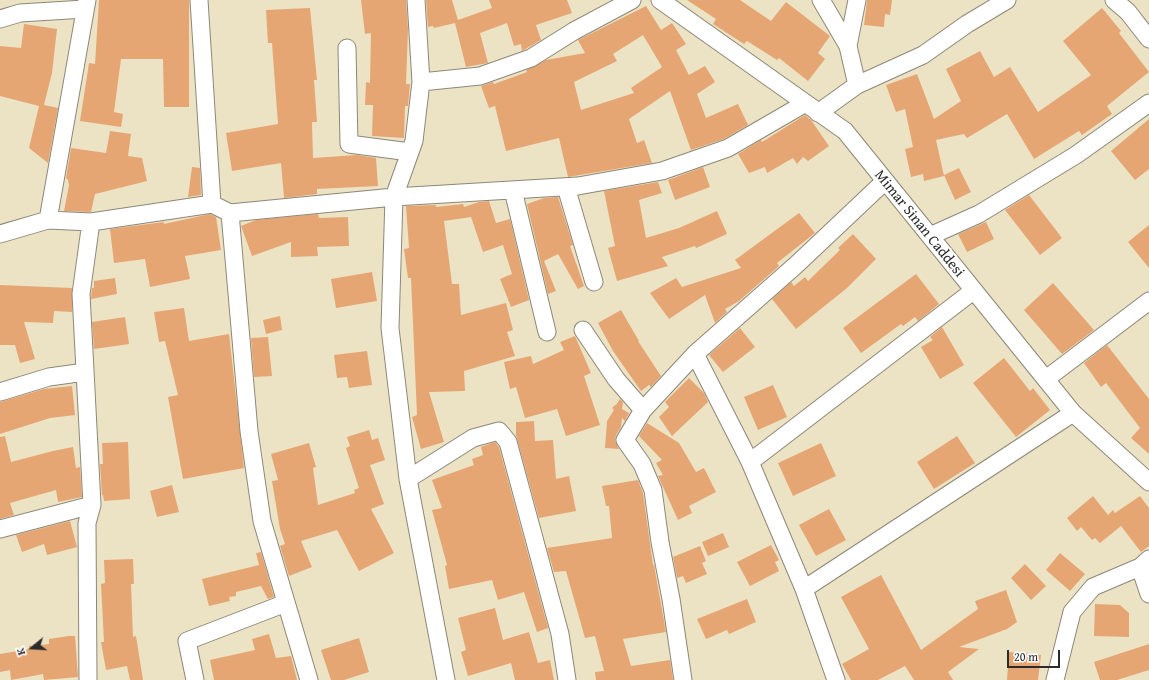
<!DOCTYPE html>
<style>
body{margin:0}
#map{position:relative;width:1149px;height:680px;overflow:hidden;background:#ece3c5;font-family:"Gentium Book Plus",serif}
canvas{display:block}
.north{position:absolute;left:12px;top:628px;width:40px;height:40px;-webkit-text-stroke:3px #fff;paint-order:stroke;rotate:252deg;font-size:11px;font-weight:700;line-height:16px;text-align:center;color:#2b2b2b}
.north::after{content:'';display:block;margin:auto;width:14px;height:18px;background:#2b2b2b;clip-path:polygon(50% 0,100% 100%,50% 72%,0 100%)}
.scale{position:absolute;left:1007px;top:650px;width:53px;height:18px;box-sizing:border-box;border:2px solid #2b2b2b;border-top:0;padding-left:5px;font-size:12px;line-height:14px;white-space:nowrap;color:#2b2b2b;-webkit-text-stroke:3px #fff;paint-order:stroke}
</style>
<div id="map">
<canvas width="1149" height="680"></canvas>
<div class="north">K</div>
<div class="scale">20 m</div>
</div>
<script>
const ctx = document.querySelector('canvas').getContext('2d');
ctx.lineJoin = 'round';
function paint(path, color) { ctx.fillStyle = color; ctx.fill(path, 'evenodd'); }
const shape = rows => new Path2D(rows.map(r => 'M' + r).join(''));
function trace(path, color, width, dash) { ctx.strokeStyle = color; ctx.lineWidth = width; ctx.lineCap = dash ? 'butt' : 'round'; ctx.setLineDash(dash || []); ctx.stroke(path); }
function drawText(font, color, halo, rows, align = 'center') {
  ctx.font = font + ' "Gentium Book Plus",serif'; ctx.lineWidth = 4; ctx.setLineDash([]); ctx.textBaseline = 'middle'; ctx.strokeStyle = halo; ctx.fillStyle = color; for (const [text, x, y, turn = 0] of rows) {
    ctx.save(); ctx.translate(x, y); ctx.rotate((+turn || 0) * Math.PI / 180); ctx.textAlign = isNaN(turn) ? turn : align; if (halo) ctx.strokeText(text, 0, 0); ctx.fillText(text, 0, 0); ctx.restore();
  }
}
paint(shape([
 [99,0,189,0,189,107,164,107,163,59,121,59,114,112,123,114,121,127,80,121,89,63,95,64],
 [361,0,406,0,408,29,406,84,410,84,408,106,405,106,404,138,372,136,373,105,365,105,366,82,370,83,371,33,365,34],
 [426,0,452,0,458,20,492,8,489,0,567,0,572,13,536,25,541,40,522,51,521,44,514,46,507,23,480,33,488,63,466,67,455,23,434,28,433,26,428,27],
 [687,0,740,0,771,21,786,2,830,36,818,53,825,59,808,81,779,58,777,60,747,41,744,44,713,24,716,19],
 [867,0,892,0,890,15,885,14,884,27,864,25],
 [646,6,661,30,672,23,686,44,676,50,689,75,705,66,715,82,697,94,706,118,738,104,748,125,724,139,691,150,670,91,629,119,637,143,644,140,652,163,568,177,559,138,506,151,495,106,489,108,481,86,493,82,494,84,527,72,526,70,546,60,585,53,578,40],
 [643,35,662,67,631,88,634,93,581,110,574,82,617,61,613,54],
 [310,8,317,80,314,80,317,122,312,122,313,158,357,155,376,158,378,186,317,189,317,194,284,198,281,163,232,171,226,133,278,124,272,43,268,43,266,10],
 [1102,8,1121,31,1119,33,1149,72,1107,106,1112,114,1082,135,1079,131,1034,159,1007,114,967,138,964,134,936,140,944,176,924,181,923,174,911,177,905,149,913,147,905,109,896,112,886,85,917,74,934,119,961,101,946,69,980,51,994,77,1010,67,1038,112,1091,75,1063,41],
 [24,24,57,29,52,73,44,105,58,108,48,163,29,148,39,106,0,96,0,46,21,48],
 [805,115,811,120,829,146,808,161,803,157,797,164,793,158,767,173,765,167,749,173,738,154,761,140,762,142],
 [1149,119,1149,169,1135,180,1111,151],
 [110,131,131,134,128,156,142,158,147,181,95,194,91,212,64,211,69,185,68,180,66,178,71,148,106,153],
 [192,167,200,168,201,195,188,197],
 [703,167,710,187,675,200,668,180],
 [959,168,971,192,955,200,944,175],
 [658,182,662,193,639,200,646,238,679,228,717,211,727,234,696,248,695,246,662,257,668,266,617,281,608,248,615,246,604,191],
 [1029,195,1062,238,1040,255,1005,210],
 [558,197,573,245,570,246,584,286,578,289,558,254,544,261,556,291,548,294,527,204,544,198],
 [489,201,496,223,510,219,529,300,511,307,500,279,512,274,503,245,483,252,471,217,444,221,452,284,459,284,461,315,506,303,513,330,507,332,515,356,464,371,465,391,429,392,444,442,421,449,412,417,417,415,411,278,408,278,404,249,409,248,406,206,436,205,436,207,463,204,464,207,479,202],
 [799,213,815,233,777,263,779,266,739,301,725,309,727,312,715,323,705,295,669,319,650,293,676,278,682,287,741,268,735,260],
 [210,214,216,217,221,250,185,256,190,279,150,287,145,259,114,263,110,229,164,222,164,224],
 [318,214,319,218,348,217,349,246,317,247,318,256,291,257,291,242,252,256,241,226,256,220],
 [986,222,994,239,967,252,958,234],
 [1149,225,1149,268,1128,242],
 [853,234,876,259,847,288,796,329,772,299,791,282,794,286,805,277,808,281,840,250,838,248],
 [372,272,377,301,336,308,331,279],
 [916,274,939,304,918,321,915,317,903,326,901,324,861,353,843,328],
 [115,278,117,294,91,299,92,288,94,288,94,281],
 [1053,283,1094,330,1062,354,1024,310],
 [0,285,72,288,72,312,54,311,53,323,24,322,35,359,20,363,15,345,0,345],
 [184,308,189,341,229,334,244,468,183,479,168,397,178,395,165,341,159,342,154,312],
 [621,310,639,341,638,341,661,376,651,387,649,385,641,391,613,351,598,323],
 [280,316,282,330,266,334,263,320],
 [125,317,129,344,94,349,92,322],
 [942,327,964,365,940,379,921,347,933,340,930,337],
 [740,328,755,347,723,372,709,355],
 [575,336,591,373,584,376,600,425,566,436,557,409,525,418,516,387,510,389,504,362,531,356,533,364,564,350,560,342],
 [268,337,272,376,254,377,251,338],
 [1107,345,1149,399,1149,454,1131,438,1140,428,1106,383,1101,387,1084,363],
 [367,351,372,385,349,388,347,377,337,378,334,355],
 [1004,358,1030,391,1033,388,1050,410,1016,437,973,383],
 [689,378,704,393,708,402,672,436,659,417,669,407,665,402],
 [773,385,787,417,758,430,744,397],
 [72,386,75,415,50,418,0,434,0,402,44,389],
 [620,399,623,402,622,409,629,413,625,421,622,418,621,427,616,435,615,441,619,449,605,448,607,421,614,410,612,408,615,405,616,405],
 [534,421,535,441,553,440,556,479,569,476,576,511,539,518,516,435,516,422],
 [647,423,679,443,696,472,704,468,716,492,689,506,692,513,678,520,658,476,663,475,656,463,662,460,639,436],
 [369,430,372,440,378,438,385,460,370,465,384,504,371,509,394,553,359,571,337,530,301,541,312,567,289,576,280,546,285,544,280,529,272,481,278,480,271,454,309,443,316,467,313,468,318,505,355,493,354,490,359,488,346,448,350,446,347,437],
 [5,436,11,462,53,451,73,447,76,468,80,467,82,497,58,502,56,490,10,503,14,515,0,519,0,437],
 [957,436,975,463,934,489,917,462],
 [128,442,130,499,104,501,103,495,102,495,100,464,103,464,102,443],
 [495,442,499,447,548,628,537,632,524,592,498,600,492,580,449,589,445,566,447,565,432,510,442,508,432,480,474,465,472,459,483,455,481,447],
 [821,443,836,476,793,496,778,463],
 [638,480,643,493,653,565,654,565,666,632,623,639,631,666,670,660,673,680,596,680,595,672,604,671,595,636,585,638,566,571,554,572,547,548,612,538,609,506,606,506,602,486],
 [172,485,179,512,157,517,150,491],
 [1093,496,1108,515,1113,510,1115,513,1140,496,1149,508,1149,546,1141,552,1121,526,1100,543,1095,538,1092,540,1081,527,1077,531,1067,518],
 [829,509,846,540,816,556,799,525],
 [70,521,77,547,47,555,44,544,22,552,16,535],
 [723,533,729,547,708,556,702,542],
 [771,545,779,560,775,562,779,571,750,586,737,562],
 [700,546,706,561,702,563,707,574,686,583,683,576,677,578,673,557],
 [261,552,274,597,268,599,261,586,236,592,236,596,229,597,230,601,209,606,202,579,259,565,256,553],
 [1060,553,1085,574,1070,591,1046,570],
 [133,559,134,584,131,584,133,637,136,636,143,680,130,680,127,666,106,670,101,642,104,642,101,584,105,583,104,560],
 [1025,564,1046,586,1031,600,1011,578],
 [881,575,921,650,978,609,975,601,1006,590,1017,622,1007,629,959,647,979,649,948,672,953,680,914,680,905,666,878,680,851,680,842,664,869,649,841,597],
 [747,599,756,622,729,634,727,630,706,639,697,619],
 [1095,604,1120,605,1129,613,1129,637,1094,636],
 [495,608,503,640,529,632,538,663,550,660,554,680,515,680,511,663,468,676,461,652,466,650,458,618],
 [269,634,276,658,291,656,297,680,214,680,210,660,255,650,252,639],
 [69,636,75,636,78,677,44,680,43,674,11,680,10,670,0,672,0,654,29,649,29,646,49,644,49,639],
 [359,638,369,672,344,680,331,680,321,650],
 [1149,644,1149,670,1117,680,1100,680,1094,662],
 [1009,652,1041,655,1038,680,1007,680]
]), '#e5a674');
const minor = shape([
 [199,0,212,204],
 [416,0,421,82,414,141,394,197,390,328,408,479,446,680],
 [660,0,845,131,1073,413,1149,482],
 [821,0,848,46,857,85],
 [1114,0,1128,12,1149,39],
 [0,19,20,13,85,9],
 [848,46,857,0],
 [347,48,349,144,410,152],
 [421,82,480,76,531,58,574,31,632,0],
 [818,113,857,85,923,55,967,24,1007,0],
 [566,187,594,282],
 [513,190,547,332],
 [230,213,249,431,262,521,309,680],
 [48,220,87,0],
 [0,234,48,220,91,222,212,204,230,213,394,197,578,186,662,171,728,148,804,104],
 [930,236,979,214,1076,155,1149,103],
 [583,330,616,379,643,410],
 [695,354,750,462,804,589,836,680],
 [1046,379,1149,301],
 [0,392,49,377,85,372],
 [750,462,973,291],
 [408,479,473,438,499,431,508,442,560,634,567,680],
 [0,529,92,505],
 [1140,567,1149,594],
 [804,589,1073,413],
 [88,680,87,523,92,505,81,294,91,222],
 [195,680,187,641,286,603],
 [683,680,671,599,660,542,653,490,642,464,625,440,643,410,695,354,796,265,885,181],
 [1055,680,1072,612,1093,587,1140,567,1149,559]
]);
trace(minor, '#8c8778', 19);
trace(minor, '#fff', 17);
drawText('15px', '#2b2b2b', '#fff', [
 ["Mimar Sinan Caddesi",919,224,51]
]);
</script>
